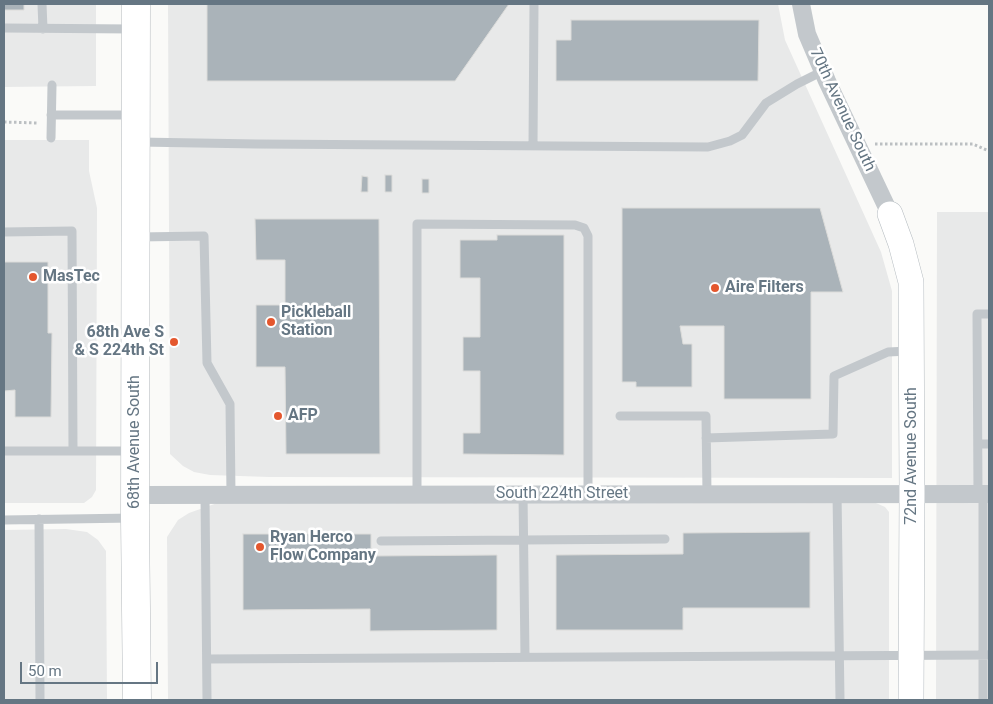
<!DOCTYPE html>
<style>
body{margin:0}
#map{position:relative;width:993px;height:704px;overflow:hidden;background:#fafaf8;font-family:Roboto,sans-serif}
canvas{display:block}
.frame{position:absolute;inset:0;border:5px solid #657683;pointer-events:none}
.scale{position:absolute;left:20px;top:662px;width:138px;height:22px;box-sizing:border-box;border:2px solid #657683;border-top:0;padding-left:6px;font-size:15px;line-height:18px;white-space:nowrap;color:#657683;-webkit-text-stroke:4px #fff;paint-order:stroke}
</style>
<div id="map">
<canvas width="993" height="704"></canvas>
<div class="frame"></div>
<div class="scale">50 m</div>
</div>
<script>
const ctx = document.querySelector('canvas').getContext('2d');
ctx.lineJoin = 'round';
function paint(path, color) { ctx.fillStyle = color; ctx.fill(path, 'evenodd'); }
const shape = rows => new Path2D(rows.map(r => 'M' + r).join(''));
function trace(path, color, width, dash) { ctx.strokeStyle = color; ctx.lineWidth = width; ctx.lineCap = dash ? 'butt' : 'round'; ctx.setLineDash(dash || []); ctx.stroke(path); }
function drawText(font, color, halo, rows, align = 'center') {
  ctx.font = font + ' Roboto,sans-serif'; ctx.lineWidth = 5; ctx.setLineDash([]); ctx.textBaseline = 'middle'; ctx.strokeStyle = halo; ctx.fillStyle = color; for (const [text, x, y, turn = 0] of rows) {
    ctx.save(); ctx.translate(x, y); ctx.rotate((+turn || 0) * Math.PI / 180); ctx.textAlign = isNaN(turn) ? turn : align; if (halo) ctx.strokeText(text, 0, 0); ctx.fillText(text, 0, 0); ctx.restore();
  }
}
paint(shape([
 [4,4,96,4,96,86,4,87],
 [168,4,778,4,785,40,881,252,892,291,892,478,269,477,210,475,194,472,183,466,170,454],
 [4,140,89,140,89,171,97,208,96,490,92,497,84,503,4,503],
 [937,212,989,212,989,700,936,700],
 [220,502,876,503,885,507,889,512,889,700,168,700,167,537,178,520,189,513],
 [66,529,87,532,98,540,106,551,107,700,4,700,4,530]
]), '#e8e9e9');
const building = shape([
 [4,4,24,4,24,10,4,10,4,4],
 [207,4,509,4,455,81,207,81,207,4],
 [571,20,759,20,758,81,556,81,556,40,571,40,571,20],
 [385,175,392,175,392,192,385,192,385,175],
 [362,176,368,177,368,192,361,192,362,176],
 [422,179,429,179,429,193,422,193,422,179],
 [622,208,820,208,843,292,811,292,811,399,724,399,724,326,680,326,683,344,692,344,692,387,636,387,636,382,622,382,622,208],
 [255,219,379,219,380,454,286,454,285,367,256,367,256,305,285,305,285,260,256,260,255,219],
 [497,235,564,235,564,455,463,454,463,433,480,433,480,371,463,371,463,337,480,337,480,278,460,278,460,240,497,240,497,235],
 [4,262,48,262,48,333,52,333,51,417,15,417,15,390,4,391,4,262],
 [810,532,810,608,683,608,683,630,556,630,556,555,683,554,683,533,810,532],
 [243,534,371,534,371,556,497,555,497,630,370,631,370,609,243,610,243,534]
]);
paint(building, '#aab3b9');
trace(building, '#dcdcda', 1);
const secondary = shape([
 [890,214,901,244,911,282,912,493,911,700]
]);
const primary = shape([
 [136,4,135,518,137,700]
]);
trace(secondary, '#b3babf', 26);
trace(primary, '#b5babe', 29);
trace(shape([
 [4,122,38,123],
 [875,144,973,144,989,151]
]), '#bbbfc2', 3, [2.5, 2.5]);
trace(shape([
 [42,4,43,29],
 [4,28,133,29],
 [51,115,134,115],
 [51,138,52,85],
 [139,142,257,144,708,147,730,141,742,135,766,103,797,84,823,71],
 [533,146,534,4],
 [4,232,72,231,73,451],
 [138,237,204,236,207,363,230,404,231,495],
 [620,416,706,416,707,494],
 [706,438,833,434,834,376,888,352,909,351],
 [978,444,989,444],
 [4,451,132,451],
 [837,493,840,700],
 [417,494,417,224,575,225,584,228,588,236,588,494],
 [523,494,525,657],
 [978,494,977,314,989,314],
 [983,494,983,700],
 [205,495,207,700],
 [39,519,40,700],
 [4,520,133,518],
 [381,541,665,539],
 [207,659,989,655]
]), '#c3c8cc', 9);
trace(shape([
 [801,4,807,34,827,81,890,214],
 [135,495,989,494]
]), '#c3c8cc', 18);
trace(secondary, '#fff', 25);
trace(primary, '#fff', 28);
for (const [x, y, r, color] of [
 [33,277,5,"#e4572e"],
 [715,288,5,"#e4572e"],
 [271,322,5,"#e4572e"],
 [174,342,5,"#e4572e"],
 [278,416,5,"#e4572e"],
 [260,547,5,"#e4572e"]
]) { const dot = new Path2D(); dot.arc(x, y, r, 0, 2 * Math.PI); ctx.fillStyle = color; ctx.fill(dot); trace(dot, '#fff', 2); }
drawText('16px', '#657683', '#fff', [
 ["70th Avenue South",842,110,65],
 ["68th Avenue South",135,442,-90],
 ["72nd Avenue South",912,456,-90],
 ["South 224th Street",562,494]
]);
drawText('bold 16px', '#657683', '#fff', [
 ["MasTec",43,277],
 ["Aire Filters",725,288],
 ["Pickleball",281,313],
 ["Station",281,331],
 ["68th Ave S",164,333,"right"],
 ["& S 224th St",164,351,"right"],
 ["AFP",288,416],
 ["Ryan Herco",270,538],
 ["Flow Company",270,556]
], 'left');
</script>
